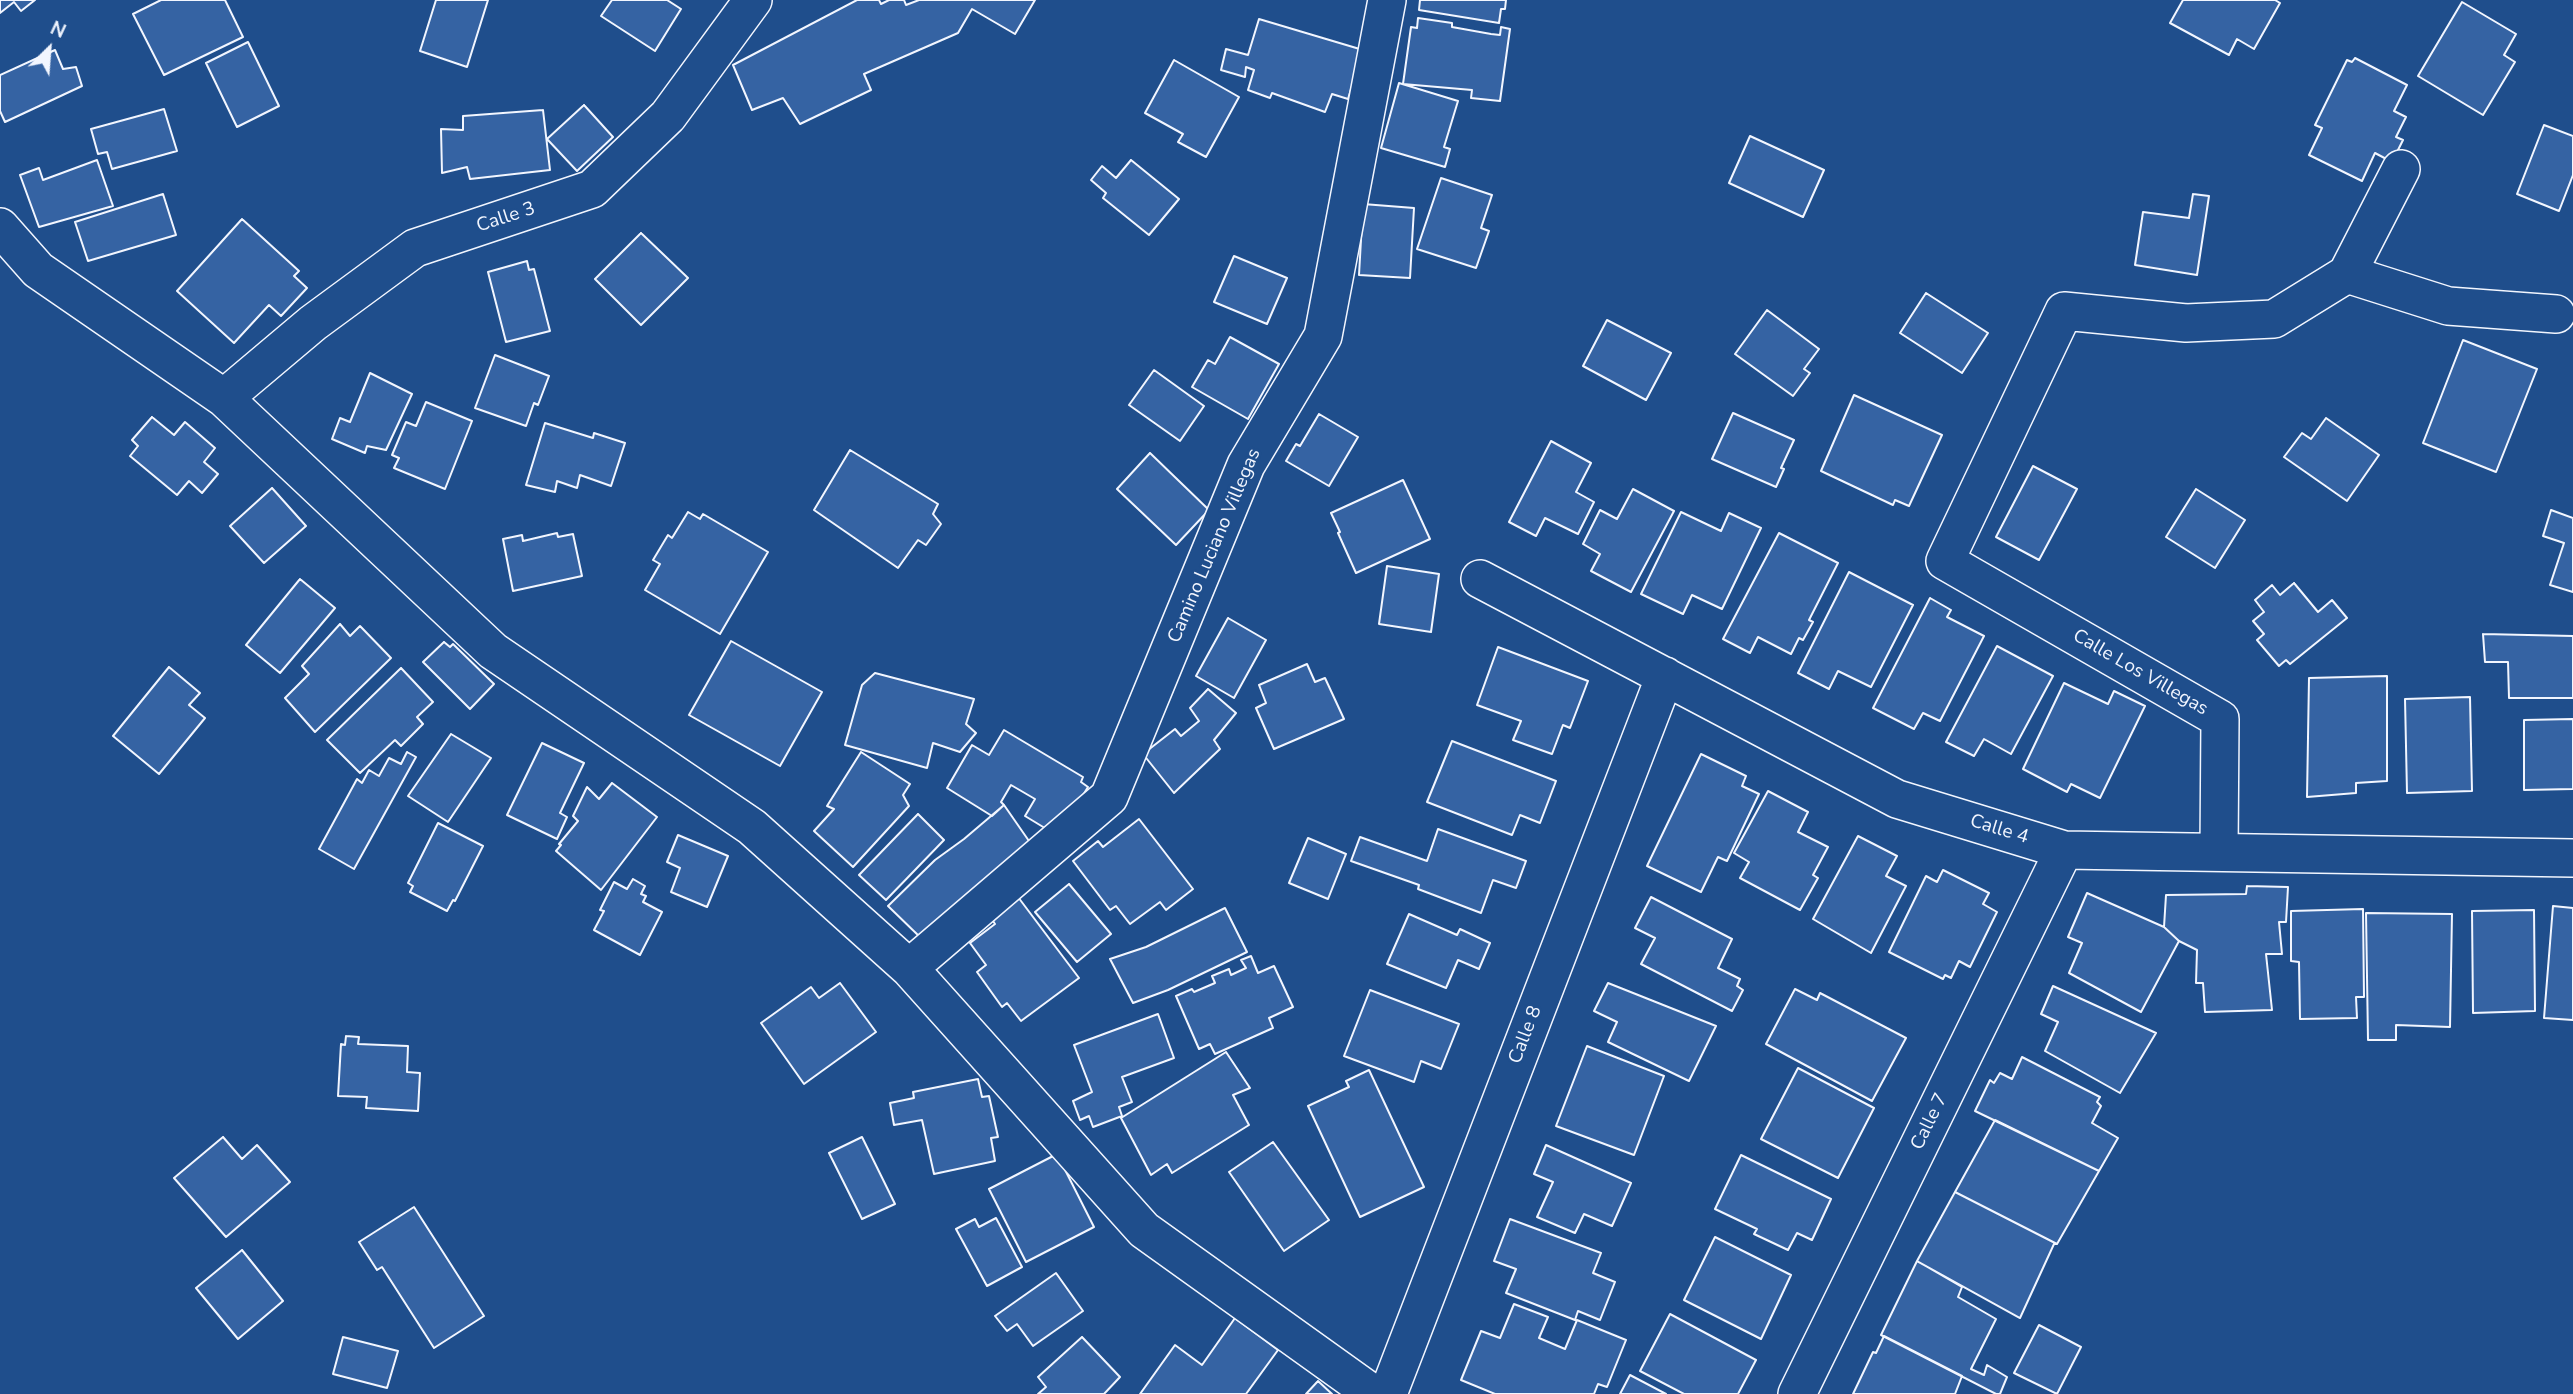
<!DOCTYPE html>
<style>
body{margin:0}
#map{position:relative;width:2573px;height:1394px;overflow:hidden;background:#1f4e8c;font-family:"Nunito Sans",sans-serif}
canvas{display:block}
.north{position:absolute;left:14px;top:14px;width:70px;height:70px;-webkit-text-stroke:5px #1f4e8c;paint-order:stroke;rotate:25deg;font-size:19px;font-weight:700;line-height:28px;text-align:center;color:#f2f6ff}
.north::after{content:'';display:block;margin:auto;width:24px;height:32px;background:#f2f6ff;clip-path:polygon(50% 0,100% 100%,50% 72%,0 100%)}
</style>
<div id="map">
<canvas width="2573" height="1394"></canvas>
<div class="north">N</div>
</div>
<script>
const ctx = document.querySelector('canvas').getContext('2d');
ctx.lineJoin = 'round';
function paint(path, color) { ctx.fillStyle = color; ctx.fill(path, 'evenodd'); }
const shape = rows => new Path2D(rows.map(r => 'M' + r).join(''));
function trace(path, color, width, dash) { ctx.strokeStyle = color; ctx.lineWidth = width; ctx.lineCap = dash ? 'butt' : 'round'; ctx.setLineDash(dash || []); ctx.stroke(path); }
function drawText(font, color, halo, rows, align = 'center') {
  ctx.font = font + ' "Nunito Sans",sans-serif'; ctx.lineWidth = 5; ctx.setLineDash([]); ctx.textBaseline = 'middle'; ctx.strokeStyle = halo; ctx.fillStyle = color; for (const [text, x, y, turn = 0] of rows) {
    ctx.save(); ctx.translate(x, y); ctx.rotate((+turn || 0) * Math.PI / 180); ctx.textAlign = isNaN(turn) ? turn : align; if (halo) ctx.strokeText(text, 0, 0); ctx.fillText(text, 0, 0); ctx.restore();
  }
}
const building = shape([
 [0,0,35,0,21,11,14,2,0,13,0,0],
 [161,0,225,0,243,37,164,75,133,14,161,0],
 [436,0,488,0,467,67,420,51,436,0],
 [612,0,667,0,681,9,655,51,601,16,612,0],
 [857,0,879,0,881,4,889,0,904,0,906,5,919,0,1035,0,1015,34,972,9,958,33,864,74,871,90,800,124,783,98,752,110,733,65,857,0],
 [1420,0,1506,0,1505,9,1501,9,1499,23,1419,10,1420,0],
 [2183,0,2275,0,2280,3,2254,49,2237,39,2229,55,2170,23,2183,0],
 [2462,2,2516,34,2504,55,2515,62,2483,115,2418,76,2462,2],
 [1418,18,1452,23,1452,27,1491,34,1500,35,1501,27,1510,29,1500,101,1471,98,1472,90,1403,84,1411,27,1417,28,1418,18],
 [1259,19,1363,50,1348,99,1332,94,1325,112,1272,93,1270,98,1248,90,1254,70,1246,67,1245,77,1221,70,1226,49,1248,55,1259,19],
 [248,42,279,106,237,127,206,63,248,42],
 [55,50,63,69,76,67,82,86,5,122,0,111,0,75,55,50],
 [2355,58,2407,85,2394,111,2406,117,2396,137,2403,140,2392,162,2375,153,2362,181,2309,155,2322,128,2315,125,2347,60,2352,62,2355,58],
 [1174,60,1239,97,1206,157,1178,142,1183,134,1145,113,1174,60],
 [1399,83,1458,101,1444,147,1450,149,1445,167,1381,148,1399,83],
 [584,105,613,137,577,171,547,139,584,105],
 [164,109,177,151,112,169,107,152,98,154,91,129,164,109],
 [543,110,550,170,470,179,467,167,442,173,441,129,463,130,463,116,543,110],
 [2544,125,2573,136,2573,175,2559,211,2517,194,2544,125],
 [1750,136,1824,170,1803,217,1729,183,1750,136],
 [97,160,113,206,39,227,20,175,39,168,43,180,97,160],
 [1131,160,1179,199,1149,235,1103,198,1106,193,1091,180,1102,166,1116,178,1131,160],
 [1441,178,1492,195,1481,228,1489,231,1476,268,1417,249,1441,178],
 [163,194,176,235,88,261,75,222,163,194],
 [2193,194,2209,196,2197,275,2135,265,2143,212,2189,218,2193,194],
 [1363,204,1414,208,1410,278,1359,275,1363,204],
 [242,219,299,271,294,276,307,288,281,316,269,305,234,343,177,291,242,219],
 [641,233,688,278,641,325,595,279,641,233],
 [1234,256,1287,278,1267,324,1214,302,1234,256],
 [527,261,529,270,534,269,550,331,506,342,488,272,527,261],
 [1926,293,1988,333,1962,373,1900,333,1926,293],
 [1767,310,1819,349,1804,369,1810,373,1793,396,1735,354,1767,310],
 [1607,320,1671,353,1646,400,1583,366,1607,320],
 [1230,337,1279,364,1248,419,1192,387,1208,360,1215,364,1230,337],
 [2463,340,2537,369,2496,472,2423,443,2463,340],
 [495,355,549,376,538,405,534,403,526,426,475,408,495,355],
 [1154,370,1204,406,1180,441,1129,405,1154,370],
 [370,373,412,394,386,450,367,446,365,453,332,439,340,418,350,422,370,373],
 [1854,395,1942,435,1909,506,1895,500,1893,505,1821,471,1854,395],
 [426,402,472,421,445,489,394,468,399,458,392,455,406,422,416,426,426,402],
 [1733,413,1794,440,1781,468,1784,469,1776,487,1712,459,1733,413],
 [1319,414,1358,437,1329,486,1286,461,1296,444,1300,446,1319,414],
 [152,417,174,435,185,422,215,448,204,462,218,474,202,493,189,481,177,495,130,456,138,446,132,440,152,417],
 [2326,418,2379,455,2347,501,2284,457,2302,433,2311,439,2326,418],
 [545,423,593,438,594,433,625,443,611,486,580,475,577,488,557,481,555,492,526,485,545,423],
 [1551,441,1591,463,1576,492,1594,502,1578,534,1545,518,1536,536,1509,522,1551,441],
 [850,450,938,504,933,514,941,524,926,545,918,540,898,568,814,510,850,450],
 [1150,453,1209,510,1176,545,1117,489,1150,453],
 [2033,466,2077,489,2039,560,1996,537,2033,466],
 [1403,480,1430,539,1356,573,1338,533,1340,532,1331,513,1403,480],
 [272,488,306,526,264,563,230,526,272,488],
 [1633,489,1674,511,1631,592,1591,571,1600,554,1583,544,1600,510,1617,519,1633,489],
 [2196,489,2245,520,2215,568,2166,537,2196,489],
 [2551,510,2573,518,2573,592,2550,585,2564,543,2543,536,2551,510],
 [688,512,700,519,703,514,768,552,720,634,645,590,660,564,653,560,668,535,672,538,688,512],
 [1681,512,1721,531,1729,513,1761,528,1722,609,1692,595,1683,614,1641,594,1681,512],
 [557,533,558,537,573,534,582,576,513,591,503,539,522,535,523,541,557,533],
 [1779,533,1838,563,1809,620,1813,622,1803,640,1799,638,1791,654,1758,637,1750,653,1723,639,1779,533],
 [1387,566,1439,574,1431,632,1379,624,1387,566],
 [1849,572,1913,605,1871,687,1838,671,1829,689,1798,673,1849,572],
 [300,579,335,608,280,673,246,645,300,579],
 [2294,583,2318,612,2332,600,2347,618,2290,664,2286,660,2279,666,2257,640,2264,634,2253,621,2264,612,2255,600,2272,585,2280,595,2294,583],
 [1930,598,1951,610,1947,617,1984,636,1940,721,1923,713,1914,729,1873,708,1930,598],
 [1228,618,1266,640,1234,698,1196,676,1228,618],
 [340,624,350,636,360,626,391,658,315,732,285,698,309,674,302,666,340,624],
 [2483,634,2573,636,2573,698,2509,698,2508,662,2485,662,2483,634],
 [731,641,822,692,780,766,689,715,731,641],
 [444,642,450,647,453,644,494,684,470,709,423,662,444,642],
 [1997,646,2053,676,2011,754,1984,739,1974,756,1946,742,1997,646],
 [1498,647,1588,681,1570,728,1563,725,1552,754,1513,740,1521,721,1477,705,1498,647],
 [1307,664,1315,682,1325,678,1344,719,1274,749,1256,708,1266,703,1259,685,1307,664],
 [169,667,200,693,189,705,205,718,159,774,113,736,169,667],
 [401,668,433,702,417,717,423,724,401,746,395,740,360,773,327,740,401,668],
 [875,673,974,699,966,724,976,733,960,752,933,743,927,768,845,745,862,685,875,673],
 [2387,676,2387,781,2356,783,2356,793,2307,797,2309,678,2387,676],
 [2064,683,2108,704,2114,691,2145,706,2100,798,2071,784,2067,792,2023,769,2064,683],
 [1208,689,1236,713,1214,740,1220,749,1174,793,1143,754,1175,729,1181,736,1199,721,1190,708,1208,689],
 [2470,697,2472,791,2407,793,2405,699,2470,697],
 [2573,719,2573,789,2524,790,2524,720,2573,719],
 [1004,730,1083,777,1081,782,1088,787,1058,836,1025,816,1035,799,1011,785,1001,802,1004,805,992,816,947,788,972,745,989,755,1004,730],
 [451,734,491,758,448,822,408,796,451,734],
 [1452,741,1556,781,1540,823,1520,815,1512,835,1427,802,1452,741],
 [542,743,584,763,560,813,567,817,557,839,507,815,542,743],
 [407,752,416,757,354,869,319,849,357,779,362,783,369,770,379,776,389,758,401,764,407,752],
 [861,752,910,784,903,795,909,806,853,867,814,831,834,809,827,806,861,752],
 [1701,754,1746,776,1742,786,1759,794,1727,861,1718,857,1701,892,1647,866,1701,754],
 [612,783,657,817,601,890,556,851,561,845,559,844,578,821,573,816,587,787,599,799,612,783],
 [1768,791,1808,812,1798,832,1828,847,1813,875,1818,878,1800,910,1740,878,1749,862,1734,853,1768,791],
 [1004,805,1038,854,922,939,888,906,935,860,964,839,1004,805],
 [918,814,944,840,886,900,859,875,918,814],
 [1139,819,1193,889,1166,910,1160,902,1130,924,1116,906,1110,910,1073,861,1098,841,1103,847,1139,819],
 [438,823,483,846,455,901,453,900,447,911,410,892,413,886,408,883,438,823],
 [1438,829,1526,861,1516,888,1493,880,1481,913,1418,889,1419,885,1351,861,1360,837,1427,861,1438,829],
 [678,835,728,856,707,907,671,892,680,868,667,862,678,835],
 [1858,836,1897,856,1886,876,1906,886,1871,953,1813,919,1858,836],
 [1308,838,1346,854,1328,899,1289,883,1308,838],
 [1943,870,1989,893,1983,904,1997,912,1970,967,1959,961,1951,978,1945,975,1943,979,1889,952,1926,876,1937,882,1943,870],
 [633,879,645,886,641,894,646,896,643,902,662,912,640,955,594,930,604,911,600,910,614,882,627,889,633,879],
 [1069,884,1111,934,1077,962,1035,912,1069,884],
 [2247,886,2288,887,2286,922,2279,922,2282,954,2266,954,2272,1010,2205,1012,2203,983,2196,983,2197,950,2179,941,2164,927,2166,895,2246,894,2247,886],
 [2087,893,2164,927,2179,941,2141,1012,2069,973,2082,943,2068,937,2087,893],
 [1018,897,1079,978,1021,1021,1007,1003,1002,1007,977,972,986,965,970,943,995,924,991,918,1018,897],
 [1651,897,1732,939,1718,968,1740,979,1737,986,1743,990,1732,1011,1641,964,1655,938,1635,928,1651,897],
 [2553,906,2573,908,2573,1020,2544,1018,2553,906],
 [1225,908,1247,952,1168,990,1133,1003,1110,959,1146,947,1225,908],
 [2363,909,2364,997,2356,997,2357,1018,2300,1019,2299,962,2291,961,2291,911,2363,909],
 [2534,910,2535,1011,2473,1013,2472,911,2534,910],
 [2366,913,2452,914,2450,1027,2396,1025,2396,1040,2368,1040,2366,913],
 [1409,914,1457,935,1460,929,1490,943,1479,969,1458,960,1446,988,1387,964,1409,914],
 [1251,956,1258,973,1274,966,1293,1007,1269,1018,1273,1028,1215,1054,1210,1044,1199,1049,1176,996,1192,989,1194,992,1215,983,1212,976,1229,969,1231,975,1246,968,1241,960,1251,956],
 [840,983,876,1032,804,1084,761,1023,811,987,819,998,840,983],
 [1608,983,1716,1026,1689,1081,1608,1042,1617,1022,1594,1011,1608,983],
 [2053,986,2156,1033,2120,1093,2045,1051,2058,1022,2041,1014,2053,986],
 [1795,989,1817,1000,1820,993,1906,1038,1872,1101,1766,1044,1795,989],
 [1370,990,1459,1024,1441,1069,1421,1061,1414,1082,1344,1056,1370,990],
 [1158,1014,1174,1058,1122,1077,1132,1102,1119,1107,1122,1116,1093,1127,1089,1116,1080,1120,1073,1101,1092,1092,1074,1045,1158,1014],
 [346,1036,359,1037,358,1044,408,1046,407,1072,420,1073,418,1111,366,1108,367,1097,338,1096,341,1044,345,1045,346,1036],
 [1587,1046,1664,1076,1634,1155,1556,1126,1587,1046],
 [1226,1052,1250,1088,1233,1095,1249,1125,1172,1173,1167,1164,1151,1175,1121,1118,1226,1052],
 [2022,1057,2100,1097,2097,1102,2101,1106,2092,1123,2118,1138,2099,1171,1975,1111,1990,1080,1994,1083,2000,1073,2012,1079,2022,1057],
 [1798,1068,1874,1108,1838,1178,1761,1139,1798,1068],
 [1369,1070,1424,1187,1360,1217,1308,1106,1349,1087,1346,1081,1369,1070],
 [978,1079,982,1097,989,1096,998,1137,991,1138,995,1161,934,1174,922,1120,894,1125,890,1103,914,1098,913,1092,978,1079],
 [1995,1120,2099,1171,2057,1244,1955,1192,1995,1120],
 [223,1137,242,1159,257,1145,290,1182,226,1237,174,1178,223,1137],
 [862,1137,895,1204,862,1219,829,1153,862,1137],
 [1273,1142,1329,1220,1284,1251,1229,1172,1273,1142],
 [1546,1145,1631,1183,1612,1226,1584,1214,1575,1233,1537,1217,1553,1182,1534,1174,1546,1145],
 [1057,1154,1094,1227,1026,1262,989,1189,1057,1154],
 [1741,1155,1831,1199,1812,1240,1797,1233,1788,1250,1754,1234,1757,1229,1715,1209,1741,1155],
 [1955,1192,2057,1244,2054,1244,2020,1318,1917,1261,1955,1192],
 [414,1207,484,1316,434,1348,382,1267,377,1270,359,1242,414,1207],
 [996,1218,1022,1267,987,1286,956,1229,975,1219,979,1227,996,1218],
 [1510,1219,1601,1253,1593,1273,1615,1282,1600,1320,1578,1311,1575,1320,1506,1293,1516,1269,1494,1261,1510,1219],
 [1715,1237,1791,1275,1761,1339,1684,1300,1715,1237],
 [242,1250,283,1301,238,1339,196,1288,242,1250],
 [1917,1261,1962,1287,1958,1297,1996,1319,1971,1369,1984,1375,1987,1365,2007,1377,2000,1394,1996,1394,1881,1335,1917,1261],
 [1056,1273,1083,1311,1033,1346,1017,1324,1007,1331,995,1316,1056,1273],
 [1514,1304,1548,1317,1539,1338,1565,1349,1577,1320,1626,1340,1607,1387,1598,1384,1594,1394,1495,1394,1461,1380,1481,1331,1500,1338,1514,1304],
 [1670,1314,1756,1360,1738,1394,1684,1394,1640,1371,1670,1314],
 [1235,1318,1278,1350,1246,1394,1140,1394,1175,1345,1202,1365,1235,1318],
 [2039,1325,2081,1347,2057,1394,2014,1373,2039,1325],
 [1884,1336,1962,1376,1955,1394,1853,1394,1873,1352,1876,1353,1884,1336],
 [343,1337,398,1351,387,1388,333,1374,343,1337],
 [1082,1337,1120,1377,1104,1394,1038,1394,1046,1387,1038,1377,1082,1337],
 [1630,1375,1666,1394,1620,1394,1630,1375],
 [1318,1381,1332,1394,1306,1394,1318,1381]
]);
paint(building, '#3563a3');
trace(building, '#f2f6ff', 2);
const street = shape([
 [0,227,38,270,224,398,493,651,752,827,909,968,1144,1230,1373,1394],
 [2347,274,2401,169],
 [224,398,313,323,415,248,592,189,668,116,753,0],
 [1480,579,1897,799,2064,850,2573,858],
 [2219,852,2220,719,1945,561,2064,311,2186,323,2274,319,2347,274,2448,306,2556,314],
 [909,968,1109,797,1246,465,1323,336,1387,0],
 [1388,1394,1665,676],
 [1797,1394,2064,850]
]);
trace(street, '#f2f6ff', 40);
trace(street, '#1f4e8c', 37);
drawText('19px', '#f2f6ff', '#1f4e8c', [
 ["Calle 3",506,218,-18],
 ["Camino Luciano Villegas",1215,546,-67],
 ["Calle Los Villegas",2140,673,30],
 ["Calle 4",1999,830,17],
 ["Calle 8",1526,1035,-69],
 ["Calle 7",1930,1122,-64]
]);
</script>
